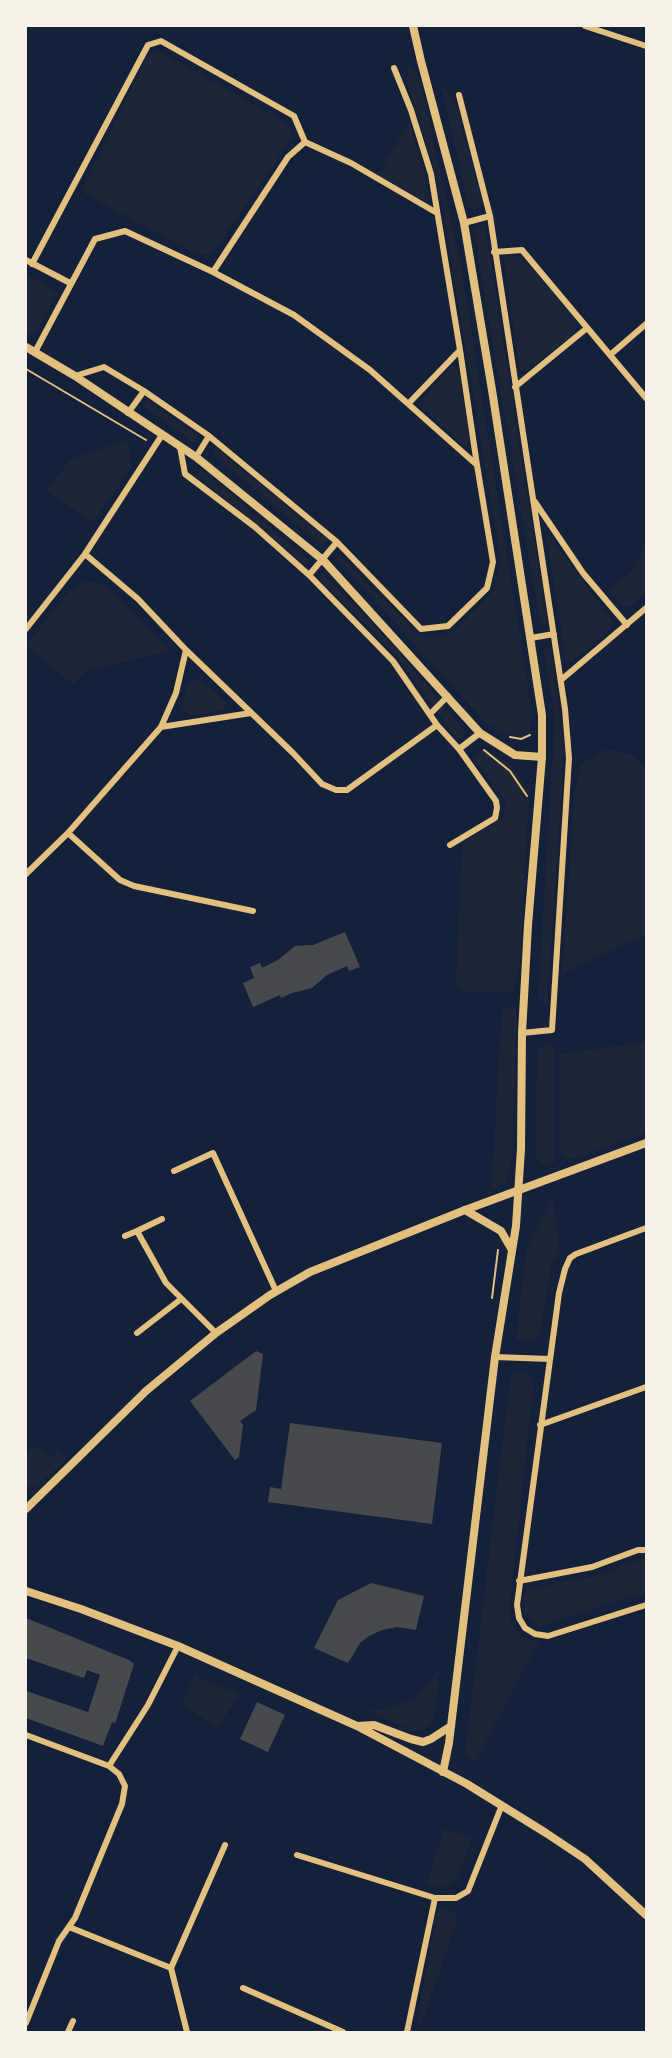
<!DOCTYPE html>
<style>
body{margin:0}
#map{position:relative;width:672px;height:2058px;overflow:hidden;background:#14213d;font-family:Manrope,sans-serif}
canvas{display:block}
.frame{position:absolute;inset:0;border:27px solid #f6f1e7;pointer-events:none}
</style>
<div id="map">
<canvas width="672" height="2058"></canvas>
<div class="frame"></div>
</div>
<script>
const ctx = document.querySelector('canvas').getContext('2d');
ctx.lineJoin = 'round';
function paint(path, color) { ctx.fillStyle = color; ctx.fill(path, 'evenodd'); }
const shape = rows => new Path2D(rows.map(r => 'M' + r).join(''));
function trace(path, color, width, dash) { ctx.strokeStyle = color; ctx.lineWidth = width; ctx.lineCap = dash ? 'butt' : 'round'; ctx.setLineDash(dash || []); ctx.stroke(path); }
paint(shape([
 [159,51,290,125,292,138,212,254,198,255,85,194,83,187,149,53],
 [408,64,419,77,460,259,532,712,530,733,523,738,512,737,487,724,334,556,337,552,416,632,430,638,452,633,494,590,501,562,439,185,408,86],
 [440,81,454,100,482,202,476,210,469,208],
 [410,121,430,197,426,202,378,175],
 [477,225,485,225,547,622,544,625,540,624,474,229],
 [504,256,522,257,576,321,573,335,526,371,520,371],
 [26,274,57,292,34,335,26,334],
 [452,365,459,370,469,441,466,447,423,408,423,398],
 [146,399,197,435,197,441,192,441,144,407],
 [128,440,131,468,93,522,46,491,71,459],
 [216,448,328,540,324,547,212,454],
 [201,469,310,561,303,563,196,475],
 [546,532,612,620,612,627,573,661,566,662],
 [646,547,646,592,629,607,623,606,609,589,635,568,644,549],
 [322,573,394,646,465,731,462,739,456,737,391,650,319,579],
 [85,581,105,584,170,651,88,670,73,684,26,646,70,590],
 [551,647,564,753,547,1004,541,1002,538,997,555,720,543,649],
 [199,678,226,702,224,710,191,716,182,708,187,683],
 [481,749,509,763,529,791,520,962,513,992,466,993,460,989,456,983,462,843,504,817,505,800,472,758],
 [604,750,614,750,632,755,646,768,646,934,562,974,575,793,581,764],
 [517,1006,512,1160,506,1183,491,1191,502,1009],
 [646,1042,646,1133,570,1159,564,1158,560,1153,560,1054],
 [549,1044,555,1046,555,1162,546,1167,538,1161,536,1154,537,1049],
 [553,1196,560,1252,551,1265,540,1334,534,1340,516,1339,526,1250],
 [511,1373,529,1373,534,1381,509,1611,510,1621,521,1637,539,1642,474,1764,465,1753],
 [37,1447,50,1457,58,1451,67,1458,36,1487,26,1486,26,1452],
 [644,1558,646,1559,646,1595,635,1595,538,1627,525,1616,522,1597,528,1589,600,1575],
 [440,1667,435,1714,430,1725,425,1729,412,1731,367,1710,385,1709,404,1703,417,1696,429,1684],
 [195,1675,239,1694,217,1730,182,1702],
 [444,1829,473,1836,455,1881,441,1888,426,1885],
 [444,1908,454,1912,457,1921,421,2025,417,2023,436,1914]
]), '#1d2539');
paint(shape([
 [345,932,360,967,349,971,347,966,327,975,312,988,292,993,281,998,280,995,253,1007,243,983,254,978,250,967,260,963,262,968,278,960,295,946,313,945],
 [256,1351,263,1354,256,1410,240,1421,243,1425,239,1457,235,1460,190,1401],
 [290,1423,442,1443,432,1524,268,1502,270,1487,281,1489],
 [371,1583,424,1596,416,1630,397,1627,382,1630,369,1636,360,1643,348,1663,314,1648,338,1600],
 [26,1618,129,1660,134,1664,115,1724,112,1722,103,1746,26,1718,26,1691,88,1712,100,1675,87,1670,84,1678,26,1658],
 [257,1702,285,1715,268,1752,240,1739]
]), '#48494c');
trace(shape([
 [26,369,146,440],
 [510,737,521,739,530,735],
 [484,750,510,771,527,796],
 [492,1298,498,1250]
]), '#e5c07b', 2);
trace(shape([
 [585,26,646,46],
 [394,68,411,110,431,174,460,350,409,403],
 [459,95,490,216,565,709,569,758,552,1030,522,1033],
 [464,223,490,216],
 [494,252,522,250,646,398],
 [26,260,70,283],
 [32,264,148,45,161,41,294,116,305,142],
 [213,272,288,157,305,142,351,163,437,213],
 [460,350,477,465],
 [35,352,95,239,125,231,213,272,294,315,370,370,477,465,493,562,487,588,448,626,421,629,337,542,209,436,144,391,104,367,75,376],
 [610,355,646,324],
 [515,387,587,328],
 [128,413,144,391],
 [180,447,185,474,255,527,309,575,393,661,437,725],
 [196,457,209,436],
 [535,502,583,573,627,625],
 [85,554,138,599,186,650,293,753,322,784,336,790,347,790,437,725,459,749,480,733],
 [309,575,337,542],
 [26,629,85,554,162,435],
 [531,638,554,634],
 [561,680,646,608],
 [430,714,448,696],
 [161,727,251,713],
 [68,833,120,880,134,886,253,911],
 [450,845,495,818,497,808,496,801,459,749],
 [26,874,68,833,161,727,176,693,186,650],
 [174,1171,213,1153,276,1291],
 [646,1228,576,1254,570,1258,565,1269,559,1293,517,1605,519,1618,525,1628,535,1634,548,1636,646,1605],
 [137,1231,162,1219],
 [125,1236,137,1231,166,1283,216,1333],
 [137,1333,181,1299],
 [495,1357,550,1359],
 [540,1425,646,1387],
 [519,1581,592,1567,638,1550,646,1550],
 [26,1735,109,1766,148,1705,178,1646],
 [297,1855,435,1898,456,1898,468,1891,502,1805],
 [69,1927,171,1968],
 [243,1988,343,2032],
 [26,2023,59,1941,75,1918,122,1804,125,1786,119,1774,109,1766],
 [68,2032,73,2021],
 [187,2032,171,1968,225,1845],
 [407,2032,435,1898]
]), '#e5c07b', 6);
trace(shape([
 [26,347,75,376,196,457,323,560,480,733,515,755,542,757],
 [465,1210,501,1231,512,1250],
 [26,1509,146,1391,216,1333,270,1295,310,1272,465,1210,646,1143]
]), '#e5c07b', 8);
trace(shape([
 [413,26,421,61,464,223,492,390,542,715,542,757,528,925,522,1033,521,1149,516,1226,495,1357,449,1743,443,1772],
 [26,1591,81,1609,178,1646,357,1726,467,1784,546,1833,585,1859,646,1915],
 [357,1726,374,1725,411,1739,423,1742,431,1739,451,1726]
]), '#e5c07b', 8);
</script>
